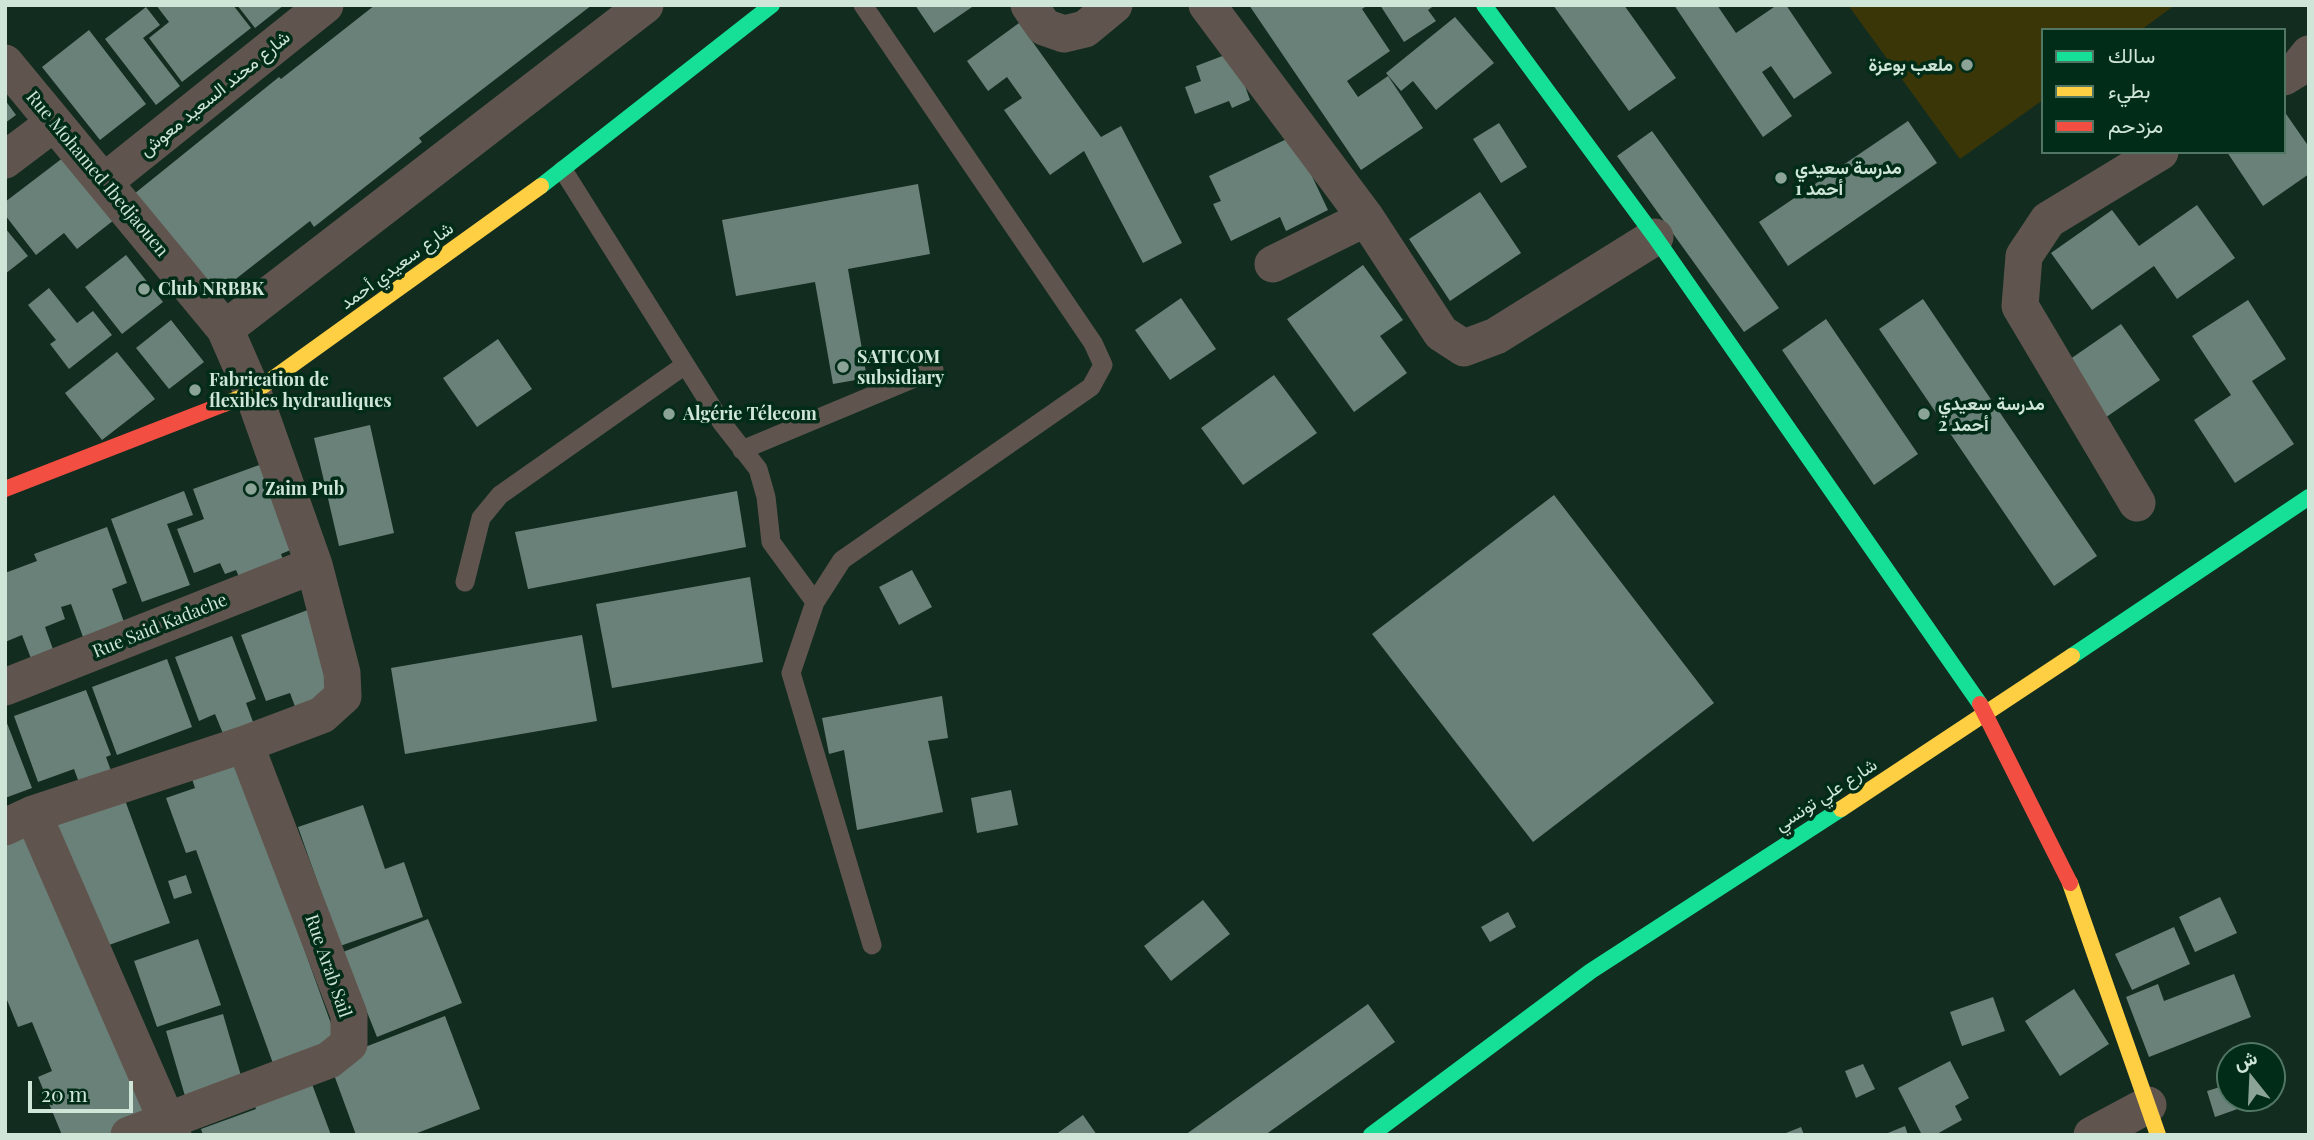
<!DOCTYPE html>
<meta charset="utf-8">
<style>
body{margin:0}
#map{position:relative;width:2314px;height:1140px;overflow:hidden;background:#122c20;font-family:"Playfair Display",Vazirmatn,serif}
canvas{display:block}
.frame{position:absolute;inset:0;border:7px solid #cee5d7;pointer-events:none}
.legend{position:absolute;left:2041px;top:28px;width:245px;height:126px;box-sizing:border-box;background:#002c18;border:2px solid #527664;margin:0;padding:9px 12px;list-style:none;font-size:21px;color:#cee5d7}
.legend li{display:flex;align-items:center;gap:14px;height:35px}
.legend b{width:35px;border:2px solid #527664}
.north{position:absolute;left:2216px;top:1042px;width:70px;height:70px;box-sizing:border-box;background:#002c18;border:2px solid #527664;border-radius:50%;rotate:342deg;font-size:19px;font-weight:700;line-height:28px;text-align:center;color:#cee5d7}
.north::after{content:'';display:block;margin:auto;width:24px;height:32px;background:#8ca497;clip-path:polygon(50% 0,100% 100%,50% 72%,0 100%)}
.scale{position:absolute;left:28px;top:1081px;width:105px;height:32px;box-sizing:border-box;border:4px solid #cee5d7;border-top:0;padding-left:9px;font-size:21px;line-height:24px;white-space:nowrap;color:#cee5d7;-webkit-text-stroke:5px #002c18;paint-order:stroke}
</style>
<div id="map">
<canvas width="2314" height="1140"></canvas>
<div class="frame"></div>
<ul class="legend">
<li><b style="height:9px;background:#16e098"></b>سالك</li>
<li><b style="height:9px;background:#ffcf43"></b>بطيء</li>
<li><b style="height:9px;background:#f24e42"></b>مزدحم</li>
</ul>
<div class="north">ش</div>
<div class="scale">20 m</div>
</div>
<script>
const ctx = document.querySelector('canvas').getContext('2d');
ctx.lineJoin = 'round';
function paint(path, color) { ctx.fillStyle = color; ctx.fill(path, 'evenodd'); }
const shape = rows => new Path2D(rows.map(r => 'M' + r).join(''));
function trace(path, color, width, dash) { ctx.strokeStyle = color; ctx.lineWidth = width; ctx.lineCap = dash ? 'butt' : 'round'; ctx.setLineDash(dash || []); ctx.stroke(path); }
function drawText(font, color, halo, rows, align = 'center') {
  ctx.font = font + ' "Playfair Display",Vazirmatn,serif'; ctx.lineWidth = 7; ctx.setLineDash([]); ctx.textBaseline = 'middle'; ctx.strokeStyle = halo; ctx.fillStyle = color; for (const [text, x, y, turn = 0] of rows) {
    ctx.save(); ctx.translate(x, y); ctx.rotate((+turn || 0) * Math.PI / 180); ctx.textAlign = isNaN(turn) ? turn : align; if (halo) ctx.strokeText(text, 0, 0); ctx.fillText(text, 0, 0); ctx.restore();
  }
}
paint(shape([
 [1848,5,2175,5,2141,30,2043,30,2043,100,1960,159]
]), '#3a3608');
paint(shape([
 [156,5,233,5,251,28,182,82,149,38,169,22],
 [237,5,284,5,255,28],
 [375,5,592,5,419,138,422,142,314,227,310,221,214,296,134,194,279,77,281,79],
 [915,5,975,5,934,33],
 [1249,5,1368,5,1362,9,1390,51,1347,81,1358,97,1388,76,1423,128,1361,170],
 [1380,5,1435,5,1428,10,1436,21,1404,42],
 [1553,5,1624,5,1676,78,1629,111],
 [1674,5,1717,5,1736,33,1777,5,1786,5,1832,73,1794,99,1771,66,1762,72,1792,116,1763,137],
 [146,7,160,25,143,38,180,86,156,105,105,39],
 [1455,17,1494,63,1436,110,1413,81,1401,91,1386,73],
 [1019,23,1101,137,1121,126,1182,243,1143,263,1084,151,1050,175,1004,110,1022,98,1007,77,988,91,967,61],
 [89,30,146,104,100,140,42,67],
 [1233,52,1250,100,1232,108,1229,101,1195,114,1185,87,1201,81,1196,66],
 [5,100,16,115,5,123],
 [2284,111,2309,147,2309,174,2263,206,2227,152,2284,152],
 [1908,121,1937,163,1788,266,1759,222],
 [1499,123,1527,167,1501,183,1473,139],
 [1652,131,1779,308,1744,332,1617,156],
 [1293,136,1328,210,1286,231,1280,217,1231,241,1213,204,1221,201,1209,176],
 [64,157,114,220,77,249,64,233,36,255,5,215,5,202],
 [918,184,930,254,848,269,867,378,833,384,815,282,736,296,722,220],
 [1480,192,1521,253,1450,301,1409,239],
 [2197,205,2235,258,2177,299,2154,266,2092,310,2051,253,2112,210,2139,246],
 [5,228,28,256,5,274],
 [126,255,163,302,122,334,85,287],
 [1363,265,1403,320,1380,336,1407,373,1354,412,1287,319],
 [49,288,77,323,93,311,112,335,69,369,50,344,56,340,28,305],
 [1181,298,1216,349,1170,380,1135,330],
 [1923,299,2097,556,2054,586,1879,329],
 [2248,300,2286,359,2252,381,2294,444,2235,483,2194,420,2231,395,2192,336],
 [1826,319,1918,454,1874,485,1782,350],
 [171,320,204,362,169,389,136,348],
 [2121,324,2160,380,2102,420,2063,364],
 [498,339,532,389,477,427,443,378],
 [117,352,155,399,102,440,65,393],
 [1274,375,1317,433,1243,485,1201,428],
 [370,425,394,533,339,546,314,438],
 [262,464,293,549,281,554,287,570,243,586,236,570,225,574,220,563,194,573,177,529,204,519,193,489],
 [184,491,193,515,167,524,190,585,142,602,111,519],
 [737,491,746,547,528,589,515,532],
 [1554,495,1714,703,1533,842,1372,634],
 [107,527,127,583,112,589,124,622,83,637,71,604,61,607,65,619,45,627,54,652,32,661,22,635,5,642,5,573,37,561,34,554],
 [912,570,932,607,899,625,879,587],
 [750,577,763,662,612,688,596,604],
 [313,608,338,675,324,680,331,700,297,712,290,693,266,701,241,635],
 [582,635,597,721,405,754,391,668],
 [232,636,256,699,246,703,256,730,226,741,215,714,199,721,175,657],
 [167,659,192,727,117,755,92,687],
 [86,690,111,755,106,757,114,779,82,791,74,769,38,782,14,716],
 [942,696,948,738,928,741,943,812,857,830,844,750,829,754,822,718],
 [5,718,32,788,5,798],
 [236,759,339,1046,275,1069,196,850,186,853,166,798,195,788,191,776],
 [1011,790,1018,825,977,833,971,798],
 [122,792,170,923,98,949,50,818],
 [363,805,385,869,404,862,423,917,340,946,298,827],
 [25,829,154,1115,107,1135,62,1135,38,1077,52,1071,32,1022,18,1027,5,995,5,838],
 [186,875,192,893,174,899,168,881],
 [2220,897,2237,933,2195,952,2179,917],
 [1203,900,1230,934,1171,981,1144,946],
 [1508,912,1516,927,1490,942,1481,927],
 [428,919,462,1003,377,1037,343,952],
 [2174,927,2190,964,2132,990,2115,954],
 [198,939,221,1005,157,1027,134,961],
 [2234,974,2251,1017,2149,1057,2126,997,2158,984,2164,1001],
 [2074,989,2109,1044,2060,1076,2025,1021],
 [1993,997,2005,1031,1962,1046,1950,1012],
 [1368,1004,1395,1042,1265,1135,1185,1135],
 [223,1014,244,1086,187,1103,166,1031],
 [445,1016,480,1109,412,1135,356,1135,329,1061],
 [1950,1061,1969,1098,1955,1106,1962,1120,1935,1135,1922,1135,1898,1088],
 [1863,1064,1875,1089,1856,1098,1845,1071],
 [312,1084,331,1135,203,1135,201,1129,256,1109,255,1106],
 [2230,1084,2230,1098,2243,1098,2246,1106,2215,1117,2207,1091],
 [1083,1115,1097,1135,1055,1135],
 [1905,1126,1908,1135,1883,1135],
 [1801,1127,1804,1135,1781,1135]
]), '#6a8179');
trace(shape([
 [863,5,1093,343,1103,365,1091,387,842,560,815,602,791,673,872,945],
 [563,170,722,423,758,469,766,497,771,542,815,602],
 [742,450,934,370],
 [465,582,481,518,500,495,685,365]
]), '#60554e', 19);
trace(shape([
 [1029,5,1044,27,1064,34,1085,29,1114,5],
 [1207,5,1366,218,1441,333,1464,348,1496,336,1655,237],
 [5,63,225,329,253,393,314,565,342,673,343,696,322,715,245,744,33,814,5,827],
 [2284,77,2297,69,2309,54],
 [5,160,54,123],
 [104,182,325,5],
 [1273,264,1366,218],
 [225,329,645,5],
 [2137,503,2020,306,2024,256,2048,220,2160,152],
 [5,687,314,565],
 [33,814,173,1135],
 [129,1135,329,1060,349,1044,349,1015,245,744],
 [2092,1135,2148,1105]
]), '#60554e', 37);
trace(shape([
 [1484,5,1655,237,1980,704],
 [541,186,772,5],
 [2072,656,2309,497],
 [1371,1135,1591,971,1841,809]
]), '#16e098', 16);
trace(shape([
 [224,404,253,393,541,186],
 [1841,809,2072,656],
 [2070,883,2158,1135]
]), '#ffcf43', 16);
trace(shape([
 [5,489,224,404],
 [1980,704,2070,883]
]), '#f24e42', 16);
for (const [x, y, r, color] of [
 [1967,65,7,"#8ca497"],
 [1781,178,7,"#8ca497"],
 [144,289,7,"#8ca497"],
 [843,367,7,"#8ca497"],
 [195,390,7,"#8ca497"],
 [669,414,7,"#8ca497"],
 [1924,414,7,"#8ca497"],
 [251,489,7,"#8ca497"]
]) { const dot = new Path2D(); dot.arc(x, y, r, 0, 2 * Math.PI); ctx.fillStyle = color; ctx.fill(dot); trace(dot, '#002c18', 2.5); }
drawText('bold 18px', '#cee5d7', '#002c18', [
 ["ملعب بوعزة",1953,65,"right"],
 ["مدرسة سعيدي",1795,168],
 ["أحمد 1",1795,189],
 ["Club NRBBK",158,289],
 ["SATICOM",857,357],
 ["subsidiary",857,378],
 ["Fabrication de",209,380],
 ["flexibles hydrauliques",209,401],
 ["مدرسة سعيدي",1938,404],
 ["أحمد 2",1938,425],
 ["Algérie Télecom",683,414],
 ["Zaim Pub",265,489]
], 'left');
drawText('18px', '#cee5d7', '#002c18', [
 ["شارع محند السعيد معوش",215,94,-39],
 ["Rue Mohamed Ibedjaouen",97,174,50],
 ["شارع سعيدي أحمد",397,266,-36],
 ["Rue Said Kadache",160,626,-22],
 ["شارع علي تونسي",1826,795,-33],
 ["Rue Arab Sail",328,966,71]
]);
</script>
